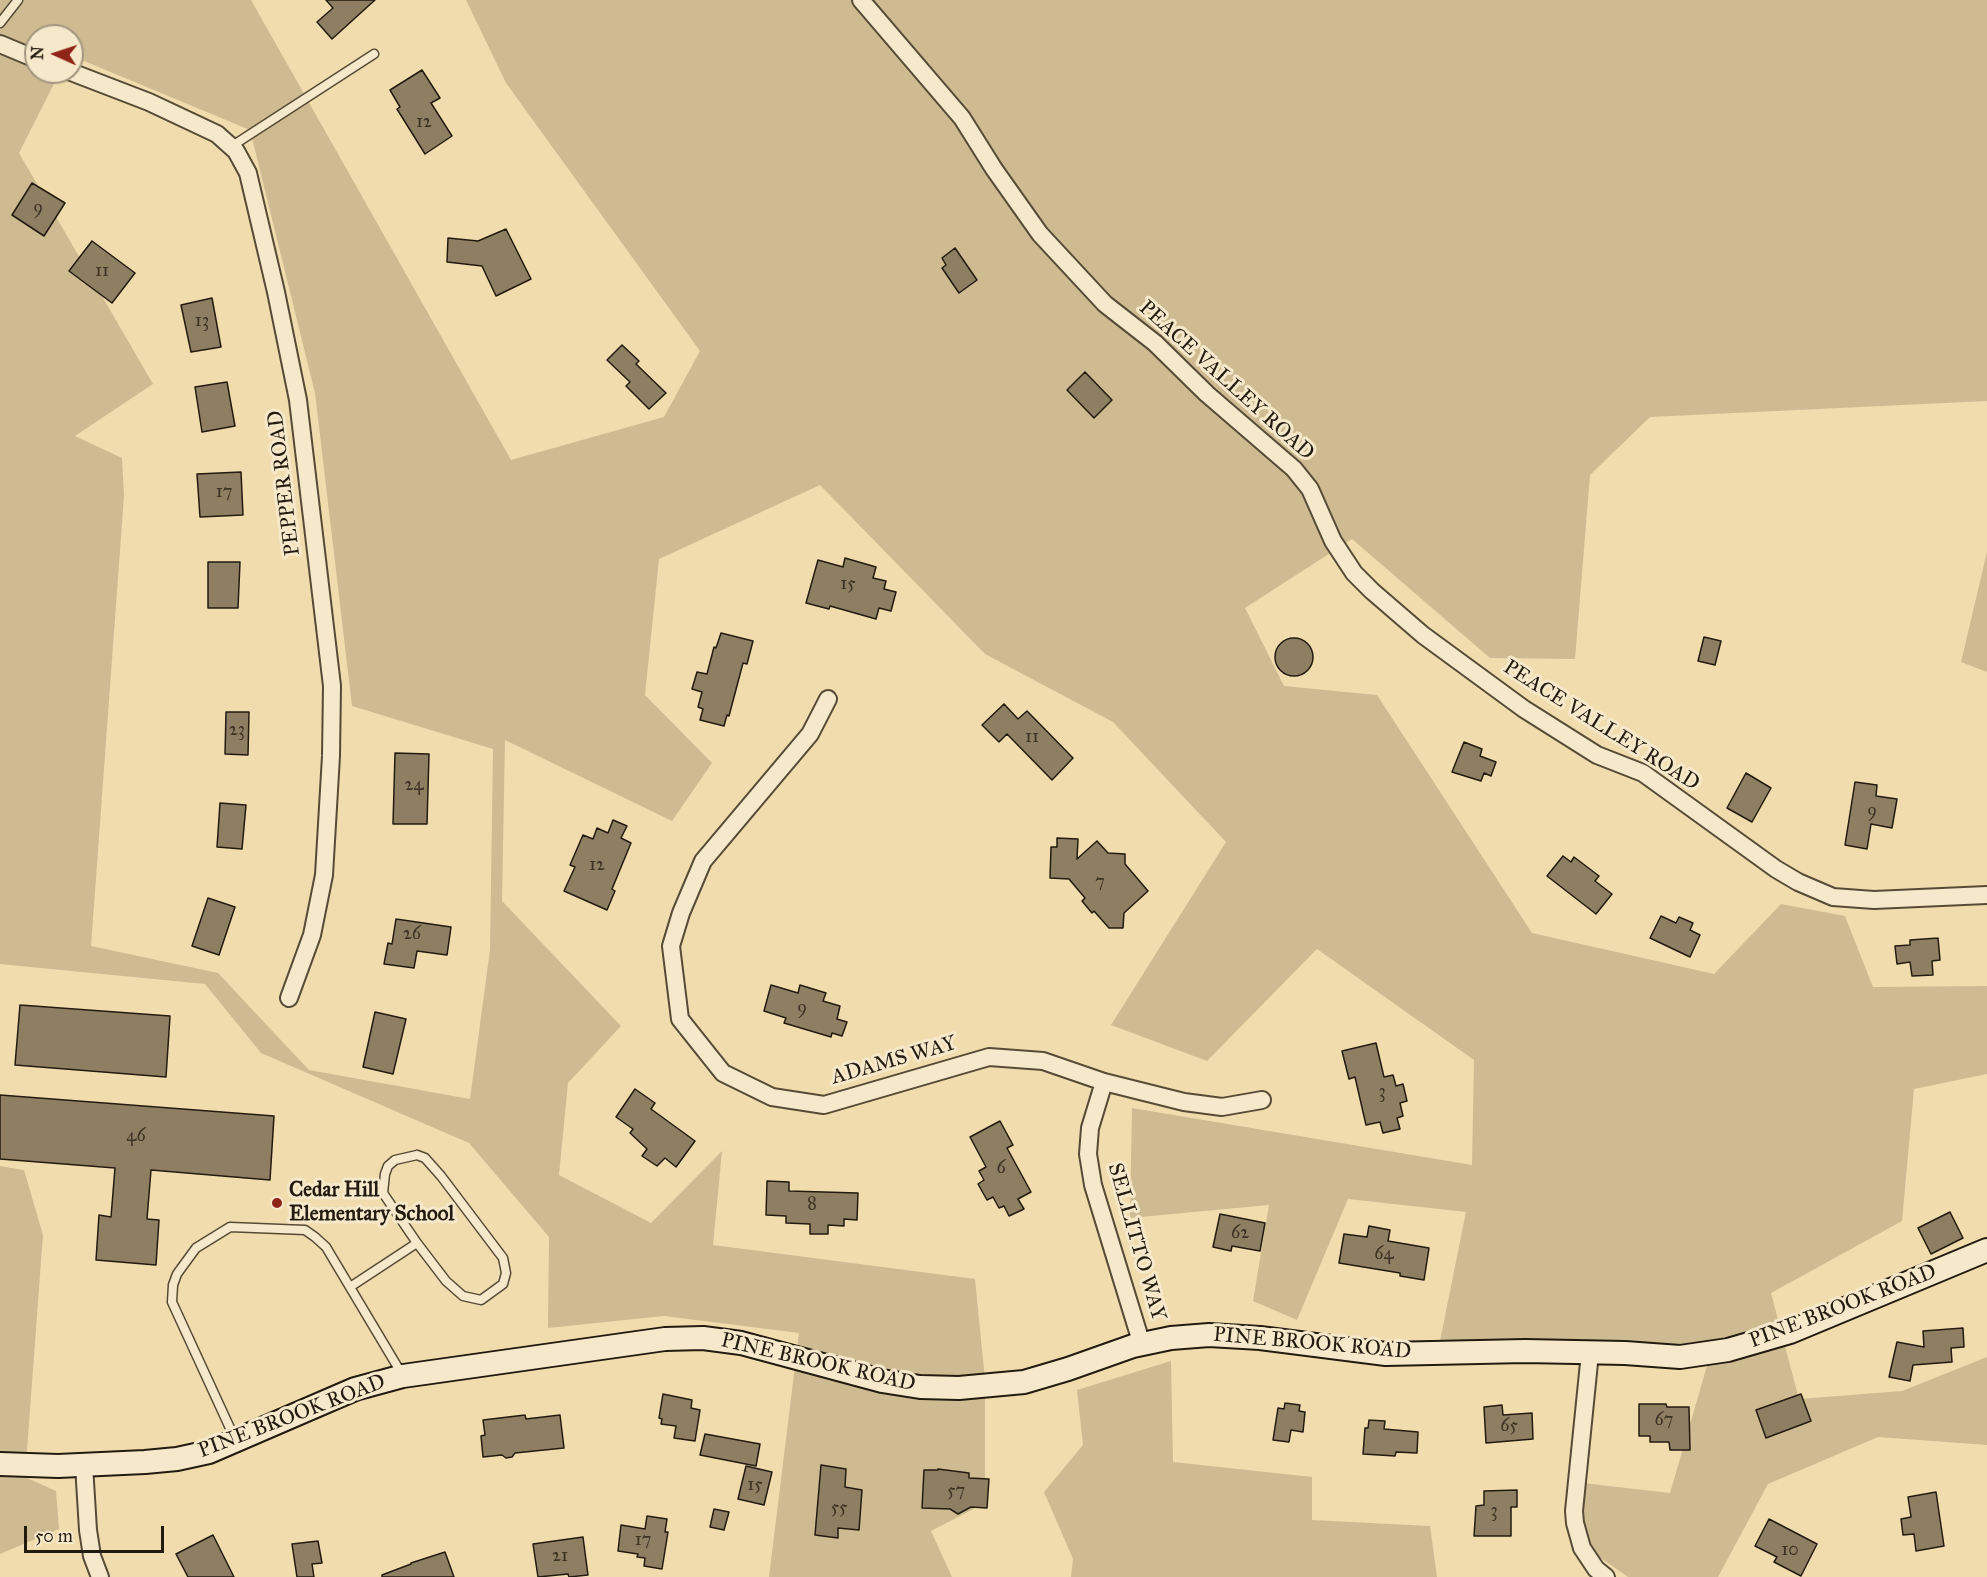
<!DOCTYPE html>
<style>
body{margin:0}
#map{position:relative;width:1987px;height:1577px;overflow:hidden;background:#f1dcad;font-family:"IM FELL Great Primer",serif}
canvas{display:block}
.north{position:absolute;left:24px;top:24px;width:60px;height:60px;box-sizing:border-box;background:#f6e8ca;border:2px solid #a29680;border-radius:50%;rotate:273deg;font-size:16px;font-weight:700;line-height:24px;text-align:center;color:#231b10}
.north::after{content:'';display:block;margin:auto;width:21px;height:27px;background:#8f2418;clip-path:polygon(50% 0,100% 100%,50% 72%,0 100%)}
.scale{position:absolute;left:24px;top:1526px;width:140px;height:27px;box-sizing:border-box;border:3px solid #231b10;border-top:0;padding-left:8px;font-size:18px;line-height:21px;white-space:nowrap;color:#231b10;-webkit-text-stroke:4px #f6e8ca;paint-order:stroke}
</style>
<div id="map">
<canvas width="1987" height="1577"></canvas>
<div class="north">N</div>
<div class="scale">50 m</div>
</div>
<script>
const ctx = document.querySelector('canvas').getContext('2d');
ctx.lineJoin = 'round';
function paint(path, color) { ctx.fillStyle = color; ctx.fill(path, 'evenodd'); }
const shape = rows => new Path2D(rows.map(r => 'M' + r).join(''));
function trace(path, color, width, dash) { ctx.strokeStyle = color; ctx.lineWidth = width; ctx.lineCap = dash ? 'butt' : 'round'; ctx.setLineDash(dash || []); ctx.stroke(path); }
function drawText(font, color, halo, rows, align = 'center') {
  ctx.font = font + ' "IM FELL Great Primer",serif'; ctx.lineWidth = 6; ctx.setLineDash([]); ctx.textBaseline = 'middle'; ctx.strokeStyle = halo; ctx.fillStyle = color; for (const [text, x, y, turn = 0] of rows) {
    ctx.save(); ctx.translate(x, y); ctx.rotate((+turn || 0) * Math.PI / 180); ctx.textAlign = isNaN(turn) ? turn : align; if (halo) ctx.strokeText(text, 0, 0); ctx.fillText(text, 0, 0); ctx.restore();
  }
}
paint(shape([
 [0,0,251,0,511,460,664,417,700,351,506,83,466,0,1987,0,1987,401,1650,417,1590,475,1575,659,1490,658,1352,539,1245,608,1284,686,1377,695,1532,933,1714,974,1781,904,1845,916,1873,987,1987,986,1987,1074,1914,1089,1902,1221,1771,1293,1799,1399,1902,1391,1987,1357,1987,1445,1878,1437,1768,1484,1718,1577,1628,1577,1582,1545,1574,1482,1670,1493,1711,1352,1439,1346,1466,1212,1348,1199,1297,1320,1253,1301,1269,1205,1130,1218,1132,1108,1472,1165,1474,1060,1317,949,1207,1061,1111,1025,1226,842,1113,722,985,654,820,485,659,559,645,695,712,763,672,821,505,740,502,901,621,1026,568,1083,559,1175,651,1223,722,1151,713,1245,975,1279,985,1380,985,1503,931,1531,952,1577,769,1577,799,1333,664,1316,548,1328,549,1237,469,1143,261,1053,205,984,0,964],
 [36,36,72,36,72,56,250,130,315,393,352,706,493,749,490,950,470,1099,309,1070,218,973,91,946,124,496,122,458,75,436,153,384,19,153,60,72,36,72],
 [1987,552,1987,672,1961,662],
 [0,1166,24,1170,43,1235,25,1477,56,1491,59,1529,0,1554],
 [1171,1361,1173,1462,1312,1477,1312,1520,1430,1526,1437,1577,1071,1577,1073,1559,1044,1492,1083,1445,1077,1390]
]), '#cebb92');
const building = shape([
 [326,0,375,0,332,39,317,22,333,8,326,0],
 [422,70,440,98,431,103,452,136,425,154,397,109,400,107,390,90,422,70],
 [32,183,65,203,44,236,12,215,32,183],
 [506,229,531,279,496,296,482,266,447,262,448,238,478,241,506,229],
 [92,241,135,273,112,303,69,271,92,241],
 [955,248,977,280,959,293,942,268,946,265,942,258,955,248],
 [212,298,221,347,191,352,181,305,212,298],
 [622,345,639,361,636,364,666,393,649,409,626,386,630,382,607,360,622,345],
 [1085,372,1112,400,1094,418,1067,390,1085,372],
 [227,382,235,426,202,432,195,387,227,382],
 [241,472,243,515,200,517,197,474,241,472],
 [845,558,876,567,873,578,886,581,884,589,896,592,891,611,879,608,876,619,830,606,829,609,806,603,818,560,843,567,845,558],
 [208,562,240,562,238,608,208,608,208,562],
 [721,633,753,641,747,664,743,663,729,716,727,715,724,726,700,720,703,709,698,707,702,692,692,689,697,672,707,674,714,647,716,648,721,633],
 [1704,637,1721,641,1715,665,1698,661,1704,637],
 '1275 657a19 19 0 1 1 38 0a19 19 0 1 1-38 0Z',
 [1004,704,1018,719,1027,711,1073,758,1052,780,1007,734,999,742,982,725,1004,704],
 [226,712,249,712,248,755,225,754,226,712],
 [1464,742,1482,749,1480,756,1496,762,1491,776,1484,773,1481,781,1452,772,1464,742],
 [395,753,429,754,427,824,393,824,395,753],
 [1746,773,1771,788,1752,822,1727,808,1746,773],
 [1855,782,1877,785,1876,796,1897,799,1892,828,1871,824,1867,849,1845,845,1855,782],
 [220,803,246,805,242,849,217,847,220,803],
 [613,820,627,826,621,838,631,843,612,889,615,891,607,910,564,891,575,867,570,865,583,835,593,839,597,828,608,833,613,820],
 [1057,838,1078,839,1077,859,1097,841,1108,853,1125,854,1125,864,1148,891,1124,913,1123,928,1109,928,1094,911,1092,913,1082,901,1085,898,1069,879,1050,878,1051,847,1057,847,1057,838],
 [1563,856,1571,862,1574,857,1599,876,1595,881,1612,894,1596,914,1547,876,1563,856],
 [208,898,235,907,219,955,192,946,208,898],
 [1661,916,1676,923,1679,917,1693,923,1690,930,1700,935,1690,957,1650,938,1661,916],
 [396,919,451,927,447,955,417,951,414,968,384,964,388,943,392,944,396,919],
 [1938,938,1940,960,1932,961,1933,975,1912,976,1910,962,1897,964,1895,946,1910,945,1910,940,1938,938],
 [771,985,798,993,800,985,826,993,823,1001,840,1006,837,1019,847,1022,842,1036,832,1033,831,1037,784,1023,786,1018,764,1011,771,985],
 [20,1005,170,1016,166,1077,15,1065,20,1005],
 [375,1012,406,1019,393,1074,363,1067,375,1012],
 [1376,1043,1384,1077,1393,1075,1396,1086,1403,1084,1407,1101,1400,1103,1403,1116,1397,1118,1400,1129,1383,1133,1380,1122,1366,1125,1355,1077,1349,1079,1342,1051,1376,1043],
 [635,1089,655,1103,651,1109,695,1141,676,1167,665,1158,657,1166,642,1156,647,1149,630,1133,633,1129,616,1117,635,1089],
 [0,1095,274,1116,270,1180,151,1170,147,1219,159,1220,156,1265,96,1260,99,1215,111,1217,115,1168,0,1159,0,1095],
 [1000,1121,1013,1145,1007,1148,1031,1192,1018,1199,1024,1209,1009,1216,1004,1206,999,1208,993,1197,987,1200,978,1184,984,1180,979,1171,986,1167,970,1137,1000,1121],
 [767,1181,789,1182,789,1191,858,1193,857,1220,844,1219,844,1226,828,1225,828,1234,810,1234,810,1224,786,1223,786,1216,766,1215,767,1181],
 [1950,1212,1963,1238,1931,1254,1918,1228,1950,1212],
 [1220,1214,1265,1223,1260,1251,1232,1246,1231,1251,1213,1247,1220,1214],
 [1369,1226,1390,1230,1388,1241,1429,1248,1424,1280,1400,1276,1400,1273,1339,1263,1344,1234,1367,1237,1369,1226],
 [1963,1328,1964,1347,1951,1348,1952,1362,1913,1365,1910,1381,1889,1377,1897,1342,1924,1347,1923,1331,1963,1328],
 [663,1394,692,1400,691,1408,700,1410,695,1441,674,1438,676,1426,661,1424,662,1419,659,1418,663,1394],
 [1801,1394,1811,1421,1766,1438,1756,1410,1801,1394],
 [1285,1403,1300,1405,1299,1411,1305,1412,1303,1432,1291,1430,1289,1442,1273,1440,1278,1408,1284,1409,1285,1403],
 [1639,1404,1666,1404,1667,1407,1689,1407,1690,1450,1670,1450,1669,1442,1650,1442,1650,1436,1639,1436,1639,1404],
 [1502,1405,1503,1415,1532,1413,1533,1439,1486,1443,1484,1407,1502,1405],
 [525,1415,526,1419,560,1415,564,1448,515,1453,512,1457,506,1458,502,1455,483,1457,481,1436,485,1435,483,1420,525,1415],
 [1369,1420,1385,1421,1384,1429,1418,1432,1417,1453,1396,1452,1395,1456,1363,1454,1365,1428,1368,1428,1369,1420],
 [705,1434,760,1444,756,1466,700,1455,705,1434],
 [821,1465,846,1469,845,1487,862,1490,859,1530,838,1528,838,1538,815,1535,821,1465],
 [746,1466,772,1472,764,1505,738,1499,746,1466],
 [938,1469,969,1473,969,1478,989,1479,987,1508,971,1507,958,1514,950,1509,922,1508,924,1470,938,1470,938,1469],
 [1517,1490,1517,1507,1511,1507,1511,1536,1474,1536,1476,1506,1484,1505,1484,1491,1517,1490],
 [1936,1492,1944,1546,1916,1551,1914,1534,1903,1535,1901,1519,1911,1517,1908,1497,1936,1492],
 [714,1509,729,1512,724,1530,710,1527,714,1509],
 [647,1516,667,1519,665,1532,668,1532,662,1569,644,1566,645,1558,637,1557,638,1554,618,1551,621,1525,645,1529,647,1516],
 [1769,1519,1817,1544,1801,1576,1774,1562,1777,1557,1755,1546,1769,1519],
 [213,1535,234,1577,188,1577,176,1554,213,1535],
 [583,1537,588,1575,569,1577,568,1574,538,1577,533,1544,583,1537],
 [318,1541,322,1563,312,1564,314,1577,297,1577,292,1544,318,1541],
 [445,1552,454,1577,382,1577,382,1575,411,1564,411,1563,445,1552]
]);
paint(building, '#8e7f62');
trace(building, '#231b10', 1.5);
const lane = shape([
 [0,23,18,0],
 [232,146,374,54],
 [417,1155,425,1158,441,1176,503,1258,506,1273,503,1284,481,1300,463,1296,446,1281,417,1243,383,1193,385,1174,388,1166,395,1160,417,1155],
 [350,1287,417,1243],
 [235,1439,172,1302,173,1285,177,1274,196,1248,230,1227,305,1230,315,1237,326,1247,403,1376]
]);
const street = shape([
 [861,0,962,118,994,169,1040,234,1105,304,1155,343,1207,394,1294,469,1310,489,1333,541,1354,573,1372,591,1423,635,1524,709,1597,755,1643,773,1776,869,1798,882,1833,897,1874,900,1987,895],
 [0,44,36,59],
 [71,72,149,102,217,134,236,151,248,173,276,292,298,400,332,686,331,756,324,875,312,935,289,998],
 [828,699,810,734,703,861,681,913,671,946,680,1019,723,1073,772,1097,824,1105,989,1057,1043,1061,1104,1082,1184,1102,1222,1107,1262,1100],
 [1104,1082,1090,1128,1088,1154,1093,1185,1142,1345],
 [1590,1353,1574,1511,1575,1523,1582,1548,1596,1569,1606,1577],
 [84,1465,88,1530,92,1556,100,1577]
]);
const secondary = shape([
 [0,1464,58,1466,145,1462,177,1459,209,1452,355,1389,403,1376,665,1339,703,1338,741,1343,882,1381,920,1387,959,1388,1024,1382,1068,1369,1133,1346,1171,1338,1209,1335,1260,1338,1386,1354,1525,1351,1625,1353,1680,1357,1728,1350,1790,1332,1987,1250]
]);
trace(lane, '#564b37', 11);
trace(street, '#564b37', 20);
trace(secondary, '#231b10', 26);
trace(lane, '#f6e8ca', 8);
trace(street, '#f6e8ca', 16);
trace(secondary, '#f6e8ca', 22);
for (const [x, y, r, color] of [
 [277,1203,6,"#8f2418"]
]) { const dot = new Path2D(); dot.arc(x, y, r, 0, 2 * Math.PI); ctx.fillStyle = color; ctx.fill(dot); trace(dot, '#f6e8ca', 2); }
drawText('18px', '#3e3424', null, [
 ["12",424,123],
 ["9",38,209],
 ["11",102,272],
 ["13",202,322],
 ["17",224,493],
 ["15",848,585],
 ["23",237,731],
 ["11",1032,738],
 ["24",414,786],
 ["9",1872,812],
 ["12",597,866],
 ["7",1100,883],
 ["26",412,935],
 ["9",802,1009],
 ["3",1382,1093],
 ["46",136,1137],
 ["6",1001,1169],
 ["8",812,1205],
 ["62",1240,1234],
 ["64",1384,1255],
 ["67",1664,1421],
 ["65",1509,1427],
 ["15",755,1486],
 ["57",956,1492],
 ["55",839,1509],
 ["3",1494,1512],
 ["17",643,1541],
 ["10",1790,1551],
 ["21",560,1557]
]);
drawText('21px', '#231b10', '#f6e8ca', [
 ["PEACE VALLEY ROAD",1226,381,42],
 ["PEPPER ROAD",285,483,-97],
 ["PEACE VALLEY ROAD",1601,726,32],
 ["ADAMS WAY",894,1061,-16],
 ["SELLITTO WAY",1136,1242,74],
 ["PINE BROOK ROAD",1843,1307,-21],
 ["PINE BROOK ROAD",1312,1344,5],
 ["PINE BROOK ROAD",818,1363,13],
 ["PINE BROOK ROAD",292,1417,-21]
]);
drawText('bold 21px', '#231b10', '#f6e8ca', [
 ["Cedar Hill",289,1191],
 ["Elementary School",289,1215]
], 'left');
</script>
